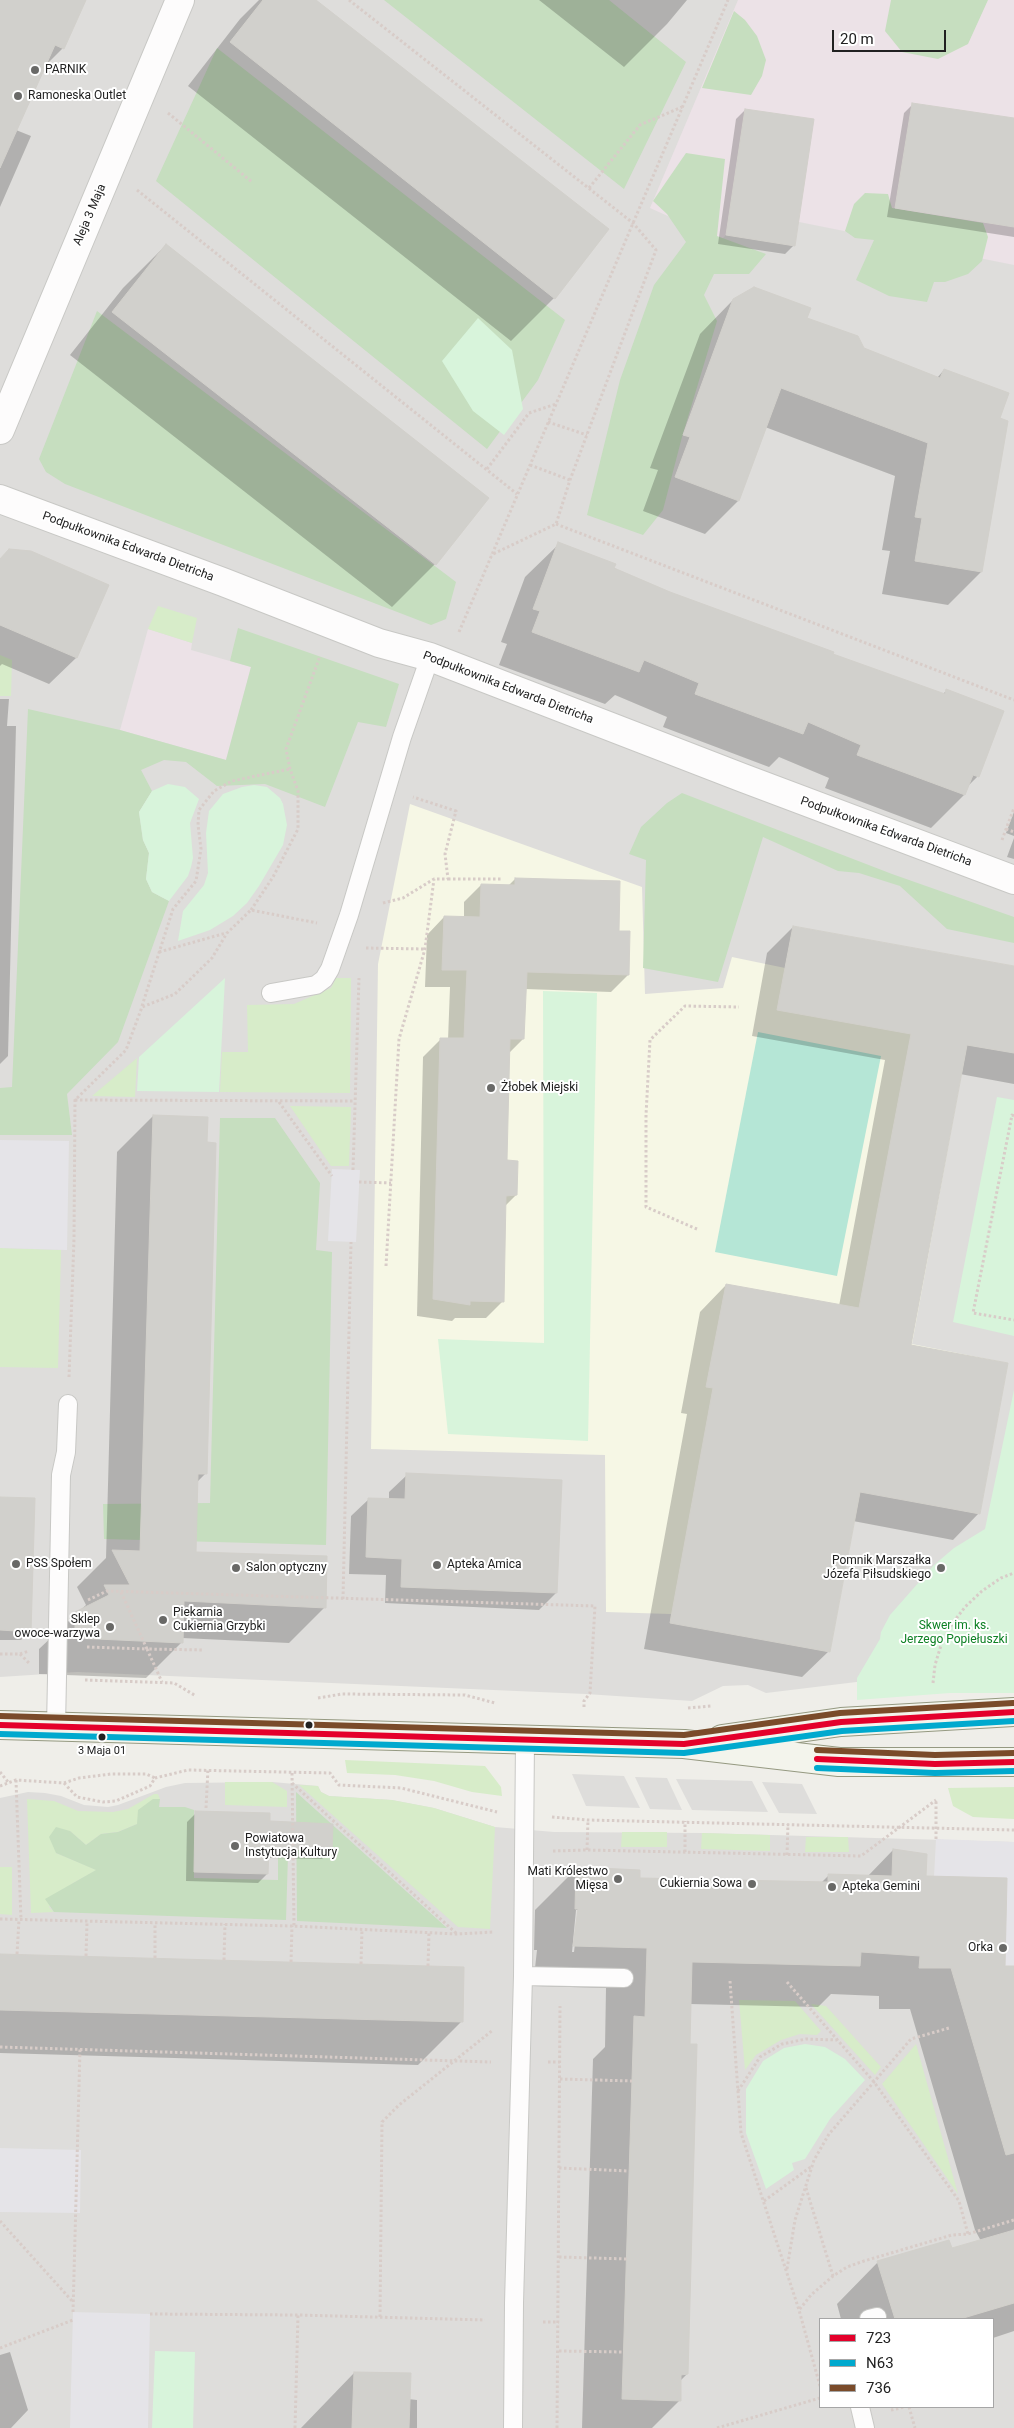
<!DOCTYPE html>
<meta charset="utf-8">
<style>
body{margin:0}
#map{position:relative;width:1014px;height:2428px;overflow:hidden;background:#efeee9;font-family:Roboto,sans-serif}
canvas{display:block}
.legend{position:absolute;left:819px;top:2318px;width:175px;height:90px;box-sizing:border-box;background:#fff;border:1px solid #a6a6a6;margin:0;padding:6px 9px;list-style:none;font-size:15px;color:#212121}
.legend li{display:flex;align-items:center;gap:10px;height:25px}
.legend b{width:25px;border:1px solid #a6a6a6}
.scale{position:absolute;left:832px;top:30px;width:114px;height:22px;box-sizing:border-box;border:2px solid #212121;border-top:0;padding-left:6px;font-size:15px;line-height:18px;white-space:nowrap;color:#212121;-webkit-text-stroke:4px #fff;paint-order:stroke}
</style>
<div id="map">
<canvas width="1014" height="2428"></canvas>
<ul class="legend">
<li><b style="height:6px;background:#e4002b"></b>723</li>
<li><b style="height:6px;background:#00a9ce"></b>N63</li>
<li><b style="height:6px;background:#7a4b2a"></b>736</li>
</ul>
<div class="scale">20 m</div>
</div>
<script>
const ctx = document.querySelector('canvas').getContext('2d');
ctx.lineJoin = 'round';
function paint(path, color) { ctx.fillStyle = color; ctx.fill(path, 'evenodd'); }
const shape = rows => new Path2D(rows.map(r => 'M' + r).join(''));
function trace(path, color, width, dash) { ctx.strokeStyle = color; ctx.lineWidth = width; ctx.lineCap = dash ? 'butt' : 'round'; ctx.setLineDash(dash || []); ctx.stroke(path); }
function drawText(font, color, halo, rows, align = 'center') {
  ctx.font = font + ' Roboto,sans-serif'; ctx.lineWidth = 4; ctx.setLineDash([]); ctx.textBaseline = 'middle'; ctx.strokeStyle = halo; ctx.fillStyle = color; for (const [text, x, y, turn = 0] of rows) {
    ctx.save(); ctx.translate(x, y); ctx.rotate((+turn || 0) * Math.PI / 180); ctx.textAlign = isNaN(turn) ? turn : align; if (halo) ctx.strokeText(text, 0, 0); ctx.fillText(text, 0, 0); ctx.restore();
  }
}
paint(shape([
 [0,0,1014,0,1014,1547,914,1675,766,1693,748,1685,723,1686,692,1701,586,1694,77,1672,0,1677],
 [572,1774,624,1776,640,1808,586,1806],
 [635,1777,667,1778,682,1810,650,1809],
 [676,1779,752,1781,768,1812,692,1810],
 [272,1782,318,1786,321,1792,329,1796,392,1800,434,1808,495,1827,554,1832,702,1833,1014,1842,1014,2428,0,2428,0,1798,28,1792,45,1793,61,1796,84,1805,108,1807,118,1805,166,1787,185,1783],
 [820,2319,993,2319,993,2407,820,2407],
 [762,1782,802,1784,817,1814,779,1813]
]), '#dedddb');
paint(shape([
 [738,0,1014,0,1014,265,799,222,795,246,726,235,721,240,650,208],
 [148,629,192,643,191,650,251,667,226,760,120,730]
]), '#ece2e7');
paint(shape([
 [410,804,642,887,645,994,723,988,732,957,785,968,793,926,1014,966,1014,1053,967,1045,912,1344,1008,1363,980,1514,889,1497,869,1445,830,1652,670,1622,671,1614,606,1612,605,1455,371,1449,378,964]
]), '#f6f7e5');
paint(shape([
 [158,606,197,618,192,643,148,629],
 [0,655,12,660,11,696,0,696],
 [336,978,351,978,350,1093,220,1092,222,1052,248,1052,247,1005,294,1004,331,988],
 [137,1058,135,1097,92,1096],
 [290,1106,351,1107,349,1166,331,1166],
 [0,1248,61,1250,58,1368,0,1367],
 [345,1760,485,1766,501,1787,502,1796,472,1792,434,1781,395,1775,347,1773],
 [225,1782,272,1782,287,1791,287,1807,225,1805],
 [299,1785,318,1786,321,1792,329,1796,392,1800,434,1808,495,1827,490,1929,458,1927],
 [1014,1787,1014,1819,973,1817,953,1806,948,1788],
 [154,1794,158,1794,160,1799,153,1799,137,1824,118,1832,101,1834,86,1845,70,1831,56,1853,97,1870,73,1883,49,1907,54,1912,31,1913,27,1799,54,1801,78,1811,113,1812,128,1809],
 [622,1832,667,1832,667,1847,621,1847],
 [702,1833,770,1835,770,1851,701,1849],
 [806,1837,848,1837,849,1852,805,1852],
 [0,1867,12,1867,12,1915,0,1914],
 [739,2000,795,2001,821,2031,817,2035,800,2034,781,2040,756,2055,745,2070],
 [811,2004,826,2006,881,2067,875,2075],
 [916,2044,958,2194,882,2084]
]), '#d7ecc9');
paint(shape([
 [384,0,609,0,686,62,624,189],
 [891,0,988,0,968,44,938,59,902,52,885,31],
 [734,11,745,20,757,36,766,60,762,76,751,95,702,88],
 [217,48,565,320,538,380,487,449,156,181],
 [686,153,725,159,717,236,766,254,749,274,714,274,704,295,717,321,682,437,663,510,643,535,587,515,620,380,654,285,686,242,667,214,653,201],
 [865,193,888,194,892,208,983,223,988,237,982,261,968,274,945,282,934,282,927,302,889,296,856,280,874,240,855,238,845,231,854,204],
 [97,311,456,582,446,619,431,625,65,484,46,472,39,459],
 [238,628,399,684,386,727,358,722,325,807,265,784,217,786,186,762,164,760,141,770,152,791,139,812,143,840,149,853,146,879,152,892,169,901,118,1042,67,1094,72,1135,0,1135,0,1088,12,1087,28,709,120,730,226,760,251,667,230,661],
 [682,793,892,874,1014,917,1014,943,947,929,900,886,859,873,838,871,763,837,718,982,643,968,646,860,629,854,641,827,667,803],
 [220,1118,275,1118,320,1183,316,1250,332,1252,326,1545,104,1539,103,1504,210,1503],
 [296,1792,447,1928,297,1921],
 [153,1799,160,1799,159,1807,185,1807,194,1810,194,1878,278,1880,278,1854,288,1855,286,1920,54,1912,45,1899,96,1870,56,1853,49,1837,56,1827,70,1831,86,1845,101,1834,118,1832,137,1824,138,1810]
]), '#c6debf');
paint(shape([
 [478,318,512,350,523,409,504,435,473,411,442,361],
 [168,784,185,787,199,799,190,823,193,858,191,867,188,876,169,901,152,892,146,879,149,853,143,840,139,812,152,791],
 [254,785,267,787,280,798,283,804,287,825,283,845,259,886,247,903,233,916,210,930,178,941,183,911,204,885,208,873,206,833,209,811,223,794,242,787],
 [225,978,219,1092,137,1091,139,1057],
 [543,991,597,993,588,1441,448,1434,438,1339,544,1343],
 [997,1097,1014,1100,1014,1336,953,1322],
 [1014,1390,1014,1693,950,1693,857,1700,857,1678,880,1639,881,1632,890,1615,934,1565,954,1548,985,1529],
 [805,2044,825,2047,845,2059,865,2080,830,2119,805,2159,792,2163,794,2170,766,2189,746,2133,746,2089,763,2061,784,2048],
 [155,2351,195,2352,193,2428,152,2428]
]), '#d8f4db');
paint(shape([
 [758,1032,881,1056,837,1276,715,1252]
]), '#b5e6d6');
paint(shape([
 [0,1140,69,1141,67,1250,0,1248],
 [332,1169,360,1170,356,1242,328,1241],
 [936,1839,1014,1842,1014,1966,1005,1966,1007,1878,934,1876],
 [0,2148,81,2150,80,2213,0,2212],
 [73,2312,150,2314,148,2428,70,2428]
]), '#e5e4e8');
paint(shape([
 [0,0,85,0,63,48,43,68,16,130,31,136,0,207],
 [259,0,314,0,554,298,511,341,188,86,240,19],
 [539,0,687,0,667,24,624,67],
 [913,104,1014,119,1014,237,887,217,904,113],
 [745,110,794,245,785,254,718,244,736,119],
 [166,245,435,564,392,607,70,355,123,288],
 [733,300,805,319,863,349,937,378,944,370,981,572,948,605,882,594,890,551,882,550,895,476,765,427,738,501,705,534,643,511,658,470,650,468,700,334],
 [559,544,670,593,832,655,943,694,947,690,978,776,966,788,964,795,931,828,825,788,829,778,779,757,769,767,663,727,667,717,615,695,605,704,499,665,507,644,501,642,525,577],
 [0,559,108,585,76,658,49,684,2,664,0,666],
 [0,699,9,699,7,726,16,726,8,1056,0,1064],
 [1014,812,1014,836,1006,833],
 [1014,838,1014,859,1007,857],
 [515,879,617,932,628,975,611,992,525,989,523,1039,509,1053,506,1162,516,1195,505,1206,503,1301,486,1318,455,1318,452,1321,417,1316,423,1057,440,1040,448,1040,450,987,425,987,427,935,444,917,464,918,464,902,481,885,508,886],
 [793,927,1014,967,1014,1084,960,1074,910,1346,979,1513,953,1540,853,1521,829,1651,802,1677,644,1649,687,1414,681,1413,700,1312,726,1285,839,1306,885,1060,752,1036,767,953],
 [153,1116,206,1473,197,1482,194,1553,325,1607,289,1643,182,1638,182,1642,146,1678,39,1674,39,1649,86,1605,77,1587,106,1558,117,1152],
 [407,1475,556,1593,539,1610,385,1603,386,1575,349,1574,351,1516,369,1499,389,1500,389,1492],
 [0,1498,30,1631,21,1640,0,1640],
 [196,1813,268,1822,331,1850,322,1859,268,1858,267,1874,258,1883,186,1881,187,1822],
 [893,1850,925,1877,1004,1967,1014,1968,1014,2331,993,2338,993,2319,841,2319,837,2304,878,2262,951,2250,981,2241,975,2230,910,2009,879,2009,879,1996,831,1994,818,2007,690,2004,687,2374,680,2381,680,2400,652,2428,582,2428,593,2059,605,2047,606,1988,533,1986,537,1950,534,1950,535,1910,576,1869,639,1880,821,1883,829,1875,867,1877],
 [576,1910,579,1910,574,1952,572,1952],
 [0,1955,461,2022,418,2065,0,2053],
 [10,2352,28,2410,11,2428,0,2428,0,2355],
 [354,2373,408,2399,417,2400,417,2428,301,2428]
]), '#0003');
const building = shape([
 [0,0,86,0,64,49,55,45,0,168,0,0],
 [263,0,316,0,609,229,555,299,230,42,263,0],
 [912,103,1014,118,1014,227,895,208,912,103],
 [745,109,814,119,795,246,726,235,745,109],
 [166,244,489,498,436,565,112,312,166,244],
 [754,287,811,308,807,318,858,336,864,348,940,378,944,369,1009,393,1000,418,1008,421,982,572,915,561,922,518,915,517,928,443,781,388,739,501,675,477,690,437,683,435,733,299,754,287],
 [558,542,616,564,614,568,670,592,834,652,833,654,945,694,946,689,1004,711,979,777,973,775,965,795,857,755,861,745,808,722,803,734,695,694,699,683,644,660,639,672,532,632,540,611,533,609,558,542],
 [9,549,31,551,109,585,77,658,0,625,0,559,9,549],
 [515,878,620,881,619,931,630,931,629,975,527,972,524,1039,510,1039,507,1160,518,1161,517,1195,506,1196,504,1302,470,1301,470,1305,433,1299,440,1038,464,1038,467,970,442,970,444,916,480,917,481,884,515,885,515,878],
 [793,926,1014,966,1014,1053,967,1045,911,1345,1008,1363,980,1514,860,1492,830,1652,670,1623,713,1388,706,1387,726,1284,859,1308,911,1034,777,1010,793,926],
 [153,1115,208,1117,207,1142,216,1143,207,1474,198,1474,196,1552,327,1556,326,1608,184,1601,183,1643,75,1638,75,1612,109,1595,104,1585,130,1585,112,1550,140,1551,153,1115],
 [406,1473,562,1480,557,1593,401,1587,402,1559,366,1557,368,1498,405,1499,406,1473],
 [0,1497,35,1498,31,1632,0,1630,0,1497],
 [195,1811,270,1813,270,1821,333,1824,332,1850,269,1849,268,1874,194,1872,195,1811],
 [893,1849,927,1854,926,1876,1007,1878,1005,1966,1014,1966,1014,2153,1006,2155,951,1968,919,1968,920,1956,861,1952,860,1966,692,1962,690,2044,697,2044,688,2374,681,2375,681,2401,622,2399,634,2016,645,2017,647,1948,573,1946,578,1909,575,1909,576,1867,640,1870,640,1878,828,1882,828,1874,892,1876,893,1849],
 [0,1954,464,1967,463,2022,0,2010,0,1954],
 [1014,2230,1014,2303,960,2319,895,2319,877,2261,949,2240,952,2248,1014,2230],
 [354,2372,411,2373,409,2428,352,2428,354,2372]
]);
paint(building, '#d1d0cc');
trace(building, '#d2d0cb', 1);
const lane = shape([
 [271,993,316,985,324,979,330,969,349,915,402,737,430,657],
 [56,1727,61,1475,66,1452,68,1404],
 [523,1976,624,1978],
 [869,2319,877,2317],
 [860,2407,865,2428],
 [513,2428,514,2303,523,1976,525,1740]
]);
const street = shape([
 [0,430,180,0],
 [0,499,223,582,379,643,430,657,743,778,1014,880]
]);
const secondary = shape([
 [0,1725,684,1744,839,1762,1014,1762],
 [722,1739,841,1722,1014,1712]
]);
trace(lane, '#c8c8c5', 20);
trace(street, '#c8c8c5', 30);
trace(secondary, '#959981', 30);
trace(shape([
 [349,0,633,223,656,250,570,480,556,524,491,555],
 [168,113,252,182],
 [589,188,640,125,682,107],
 [137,190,517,494],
 [548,422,587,435],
 [530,465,570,480],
 [487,469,529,413,556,404],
 [556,524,1014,700],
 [459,632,728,0],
 [1006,829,1014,832],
 [1002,840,1014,808],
 [448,879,503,879],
 [383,903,403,898,434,879,448,879,445,854,456,811,413,797],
 [251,910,273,877,298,829,298,791,290,769,286,749,320,656],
 [366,948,425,949],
 [159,952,226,933],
 [142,1006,173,909,196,881,201,849,198,825,199,810,214,791,232,781,290,769],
 [75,1100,355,1101],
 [279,1102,332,1176],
 [1014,1116,1012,1115,973,1313,1014,1320],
 [353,1170,359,978],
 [359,1182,391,1183],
 [697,1229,646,1207,646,1115,650,1040,685,1006,739,1007],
 [386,1266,399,1039,425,949,434,879],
 [69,1377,74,1239,75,1100,126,1050,142,1007,175,994,212,958,227,933,251,910,317,923],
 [121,1592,147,1649,204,1650],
 [343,1599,351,1242],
 [88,1600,107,1591,595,1606,590,1693,584,1701,584,1708],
 [87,1647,147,1649,162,1682],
 [0,1654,20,1654,29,1651],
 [20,1654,29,1663],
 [85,1680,174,1683,196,1696],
 [933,1683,935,1665,942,1642,952,1624,965,1607,982,1591,1001,1578,1014,1573],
 [318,1698,342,1694,465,1695,495,1703],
 [688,1708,711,1706],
 [0,1772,8,1782],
 [292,1773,294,1926],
 [16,1780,21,1920],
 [64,1783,77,1797,103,1802,116,1801,150,1786,155,1778,188,1770,330,1773,339,1785,401,1788,497,1812],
 [292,1783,457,1934],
 [0,1786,16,1780,64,1783,79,1778,111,1774,146,1774,155,1778],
 [206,1808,208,1769],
 [552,1817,588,1820,1014,1830],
 [936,1839,936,1800],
 [587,1850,588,1820],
 [553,1851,587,1850,861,1856,936,1800],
 [685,1852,685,1821],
 [787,1855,788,1824],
 [0,1919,292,1926,457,1934,494,1932],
 [17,1954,19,1920],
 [86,1956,87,1922],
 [155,1958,155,1923],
 [224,1960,225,1924],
 [291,1962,292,1926],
 [361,1964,362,1929],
 [428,1966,429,1933],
 [730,1981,741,2133,799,2310],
 [787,1982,874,2082,959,2201,968,2234],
 [0,2047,491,2062],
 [548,2062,560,2062],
 [560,2079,632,2081],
 [738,2091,760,2057,782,2044,806,2039,837,2040],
 [559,2168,629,2171],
 [806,2188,833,2276],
 [764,2201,812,2166],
 [0,2221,73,2302],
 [559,2257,627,2259],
 [787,2269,795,2220,814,2160,829,2134,911,2039,949,2028],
 [73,2312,80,2049],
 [150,2314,298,2315,485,2320],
 [380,2317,382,2122,399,2105,493,2030],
 [543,2322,559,2322],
 [0,2348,73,2320],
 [559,2351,624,2352],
 [820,2386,799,2310,811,2295,833,2276,847,2267,864,2261,952,2235,968,2234,1014,2220],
 [909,2407,915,2428],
 [891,2410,905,2407],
 [295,2428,298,2315],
 [557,2428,560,2006],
 [717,2428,820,2398]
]), '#d8ccc8', 3, [2.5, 2.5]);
trace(lane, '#fdfcfc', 18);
trace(street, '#fdfcfc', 28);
trace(secondary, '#f3f4ec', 28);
trace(shape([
 [0,1725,684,1744,841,1722,1014,1712],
 [817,1759,935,1764,1014,1762]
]), '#e4002b', 6);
trace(shape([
 [0,1734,684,1753,842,1731,1014,1721],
 [817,1768,935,1773,1014,1771]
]), '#00a9ce', 6);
trace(shape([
 [0,1716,684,1735,840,1713,1013,1703],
 [817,1750,935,1755,1014,1753]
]), '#7a4b2a', 6);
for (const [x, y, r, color] of [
 [35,70,5,"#696967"],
 [18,96,5,"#696967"],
 [491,1088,5,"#696967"],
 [16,1564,5,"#696967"],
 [437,1565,5,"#696967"],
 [236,1568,5,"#696967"],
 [941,1568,5,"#696967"],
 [163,1620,5,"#696967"],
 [110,1627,5,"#696967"],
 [309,1725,4.5,"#212121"],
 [102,1737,4.5,"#212121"],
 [235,1846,5,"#696967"],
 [618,1879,5,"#696967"],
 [752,1884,5,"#696967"],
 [832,1887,5,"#696967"],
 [1003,1948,5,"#696967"]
]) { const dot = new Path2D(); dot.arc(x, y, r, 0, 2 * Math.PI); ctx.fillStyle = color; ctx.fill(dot); trace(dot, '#fff', 2); }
drawText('11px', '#212121', '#fff', [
 ["3 Maja 01",102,1751]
]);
drawText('12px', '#212121', '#fff', [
 ["PARNIK",45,70],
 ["Ramoneska Outlet",28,96],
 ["Żłobek Miejski",501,1088],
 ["Pomnik Marszałka",931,1561,"right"],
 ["Józefa Piłsudskiego",931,1575,"right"],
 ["PSS Społem",26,1564],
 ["Apteka Amica",447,1565],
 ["Salon optyczny",246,1568],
 ["Piekarnia",173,1613],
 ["Cukiernia Grzybki",173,1627],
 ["Sklep",100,1620,"right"],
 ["owoce-warzywa",100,1634,"right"],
 ["Powiatowa",245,1839],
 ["Instytucja Kultury",245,1853],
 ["Mati Królestwo",608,1872,"right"],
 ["Mięsa",608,1886,"right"],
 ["Cukiernia Sowa",742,1884,"right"],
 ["Apteka Gemini",842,1887],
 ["Orka",993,1948,"right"]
], 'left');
drawText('12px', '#212121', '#fff', [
 ["Aleja 3 Maja",90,215,-67],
 ["Podpułkownika Edwarda Dietricha",128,547,20],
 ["Podpułkownika Edwarda Dietricha",508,688,21],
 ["Podpułkownika Edwarda Dietricha",886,832,20]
]);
drawText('12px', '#0d8124', '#fff', [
 ["Skwer im. ks.",954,1626],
 ["Jerzego Popiełuszki",954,1640]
]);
</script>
